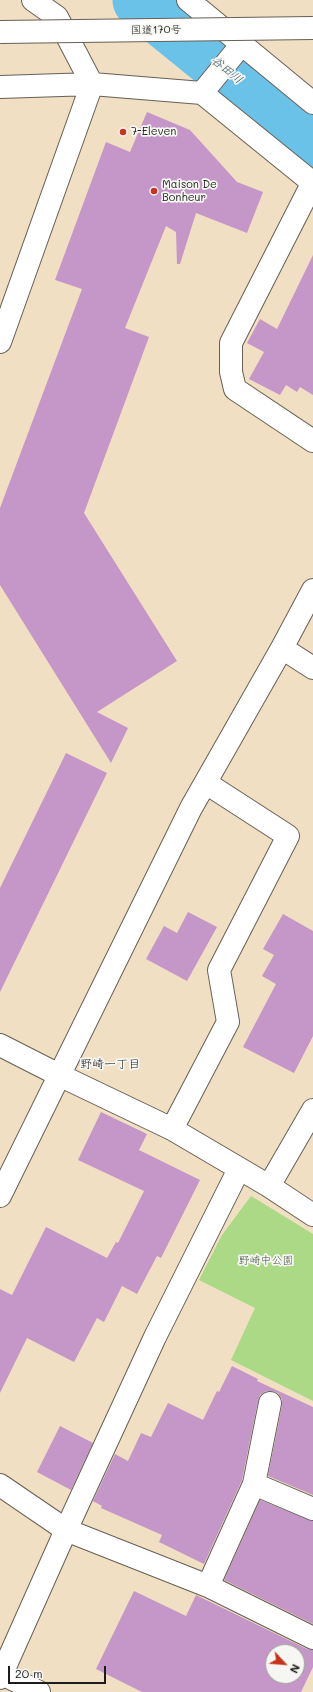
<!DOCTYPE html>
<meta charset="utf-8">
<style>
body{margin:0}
#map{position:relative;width:313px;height:1692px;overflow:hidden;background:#f0dfc2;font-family:Mali,sans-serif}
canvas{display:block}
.north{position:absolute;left:265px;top:1644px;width:40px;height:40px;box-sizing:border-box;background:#f6f6f2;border:1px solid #9f9f9c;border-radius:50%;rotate:116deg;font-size:11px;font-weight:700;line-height:16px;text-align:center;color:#1c1c1c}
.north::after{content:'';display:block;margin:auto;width:14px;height:18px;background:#c8321e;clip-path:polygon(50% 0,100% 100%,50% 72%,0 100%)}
.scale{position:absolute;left:8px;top:1666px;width:98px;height:18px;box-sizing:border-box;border:2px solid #1c1c1c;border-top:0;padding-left:5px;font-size:12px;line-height:14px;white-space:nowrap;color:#1c1c1c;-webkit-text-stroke:3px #f6f6f2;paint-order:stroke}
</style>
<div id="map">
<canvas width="313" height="1692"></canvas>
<div class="north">N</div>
<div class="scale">20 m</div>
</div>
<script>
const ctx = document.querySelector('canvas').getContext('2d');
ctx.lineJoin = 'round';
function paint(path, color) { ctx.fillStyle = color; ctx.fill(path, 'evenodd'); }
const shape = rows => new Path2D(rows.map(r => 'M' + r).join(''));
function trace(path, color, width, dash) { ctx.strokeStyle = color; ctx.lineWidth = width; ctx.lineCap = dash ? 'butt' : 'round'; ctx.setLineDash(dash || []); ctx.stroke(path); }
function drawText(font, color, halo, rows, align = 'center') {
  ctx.font = font + ' Mali,"Klee One",sans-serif'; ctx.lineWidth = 3.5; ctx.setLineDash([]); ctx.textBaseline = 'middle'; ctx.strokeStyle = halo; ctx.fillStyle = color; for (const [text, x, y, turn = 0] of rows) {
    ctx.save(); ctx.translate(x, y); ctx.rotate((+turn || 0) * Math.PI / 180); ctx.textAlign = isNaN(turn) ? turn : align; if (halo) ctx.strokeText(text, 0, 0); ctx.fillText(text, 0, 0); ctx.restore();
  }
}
paint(shape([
 [251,1196,313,1234,313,1401,231,1360,255,1308,199,1280,222,1235]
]), '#abd986');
trace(shape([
 [142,0,313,139]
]), '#6ac2e8', 59);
paint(shape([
 [147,112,190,130,237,182,263,192,247,233,196,213,180,264,177,264,176,232,166,226,125,328,149,337,84,513,177,661,97,712,128,728,111,763,0,585,0,508,82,289,55,280,106,142,130,152],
 [313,255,313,395,300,387,297,392,286,385,280,395,249,379,264,352,247,343,260,319,277,329],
 [66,753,107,773,0,992,0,888],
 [188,912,217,927,187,981,146,959,164,926,177,933],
 [283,914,313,931,313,1036,294,1073,243,1047,276,984,262,976,274,955,263,949],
 [101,1112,147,1134,139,1150,200,1180,161,1258,157,1256,137,1294,122,1286,104,1322,97,1318,74,1362,27,1338,0,1393,0,1289,12,1295,46,1227,107,1258,116,1242,118,1243,144,1191,78,1160],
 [232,1366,258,1379,257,1381,313,1407,313,1495,268,1476,282,1405,282,1399,278,1393,272,1391,266,1391,260,1395,258,1401,242,1480,204,1564,159,1542,162,1535,101,1508,102,1506,93,1501,115,1454,128,1461,141,1433,151,1437,168,1403,203,1420,217,1391,219,1392],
 [60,1426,93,1443,71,1490,37,1472],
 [260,1500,313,1521,313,1624,224,1580],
 [134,1591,186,1616,196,1595,307,1649,313,1650,313,1667,301,1692,142,1692,96,1669],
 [273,1652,297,1652,297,1676,273,1676]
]), '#c596c8');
const minor = shape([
 [188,0,313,103],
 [0,87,92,84,202,93,313,183],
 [202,93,242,44],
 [313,182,231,343,231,372,235,389,313,441],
 [0,342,92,84,57,17,33,0],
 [282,648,313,668],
 [0,1045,59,1075,172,1129,269,1186,313,1215],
 [172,1129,228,1022,219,970,288,836,206,783],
 [269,1186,313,1110],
 [0,1196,191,808,282,648,313,590],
 [254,1484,313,1509],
 [0,1485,66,1530,208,1586,313,1638],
 [208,1586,254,1484,270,1403],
 [2,1674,39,1692],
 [0,1678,66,1530,155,1337,239,1169]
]);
trace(minor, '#666056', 24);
trace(minor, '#fff', 22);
const highwayBridge = shape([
 [0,32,313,28]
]);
trace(highwayBridge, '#666056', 24, []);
trace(highwayBridge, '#fff', 22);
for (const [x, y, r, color] of [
 [123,132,4,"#c8321e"],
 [154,191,4,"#c8321e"]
]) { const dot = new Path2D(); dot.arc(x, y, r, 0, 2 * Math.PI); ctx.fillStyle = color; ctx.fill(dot); trace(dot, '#f6f6f2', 1.5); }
drawText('11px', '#1c1c1c', '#f6f6f2', [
 ["国道170号",156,30,-1]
]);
drawText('11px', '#1c1c1c', '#f6f6f2', [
 ["7-Eleven",131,132],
 ["Maison De",162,185],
 ["Bonheur",162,198]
], 'left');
drawText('11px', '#47553c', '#f6f6f2', [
 ["野崎中公園",266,1261]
]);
drawText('italic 12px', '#375663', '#f6f6f2', [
 ["谷田川",227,70,39]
]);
drawText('12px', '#1c1c1c', '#f6f6f2', [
 ["野崎一丁目",110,1064]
]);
</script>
